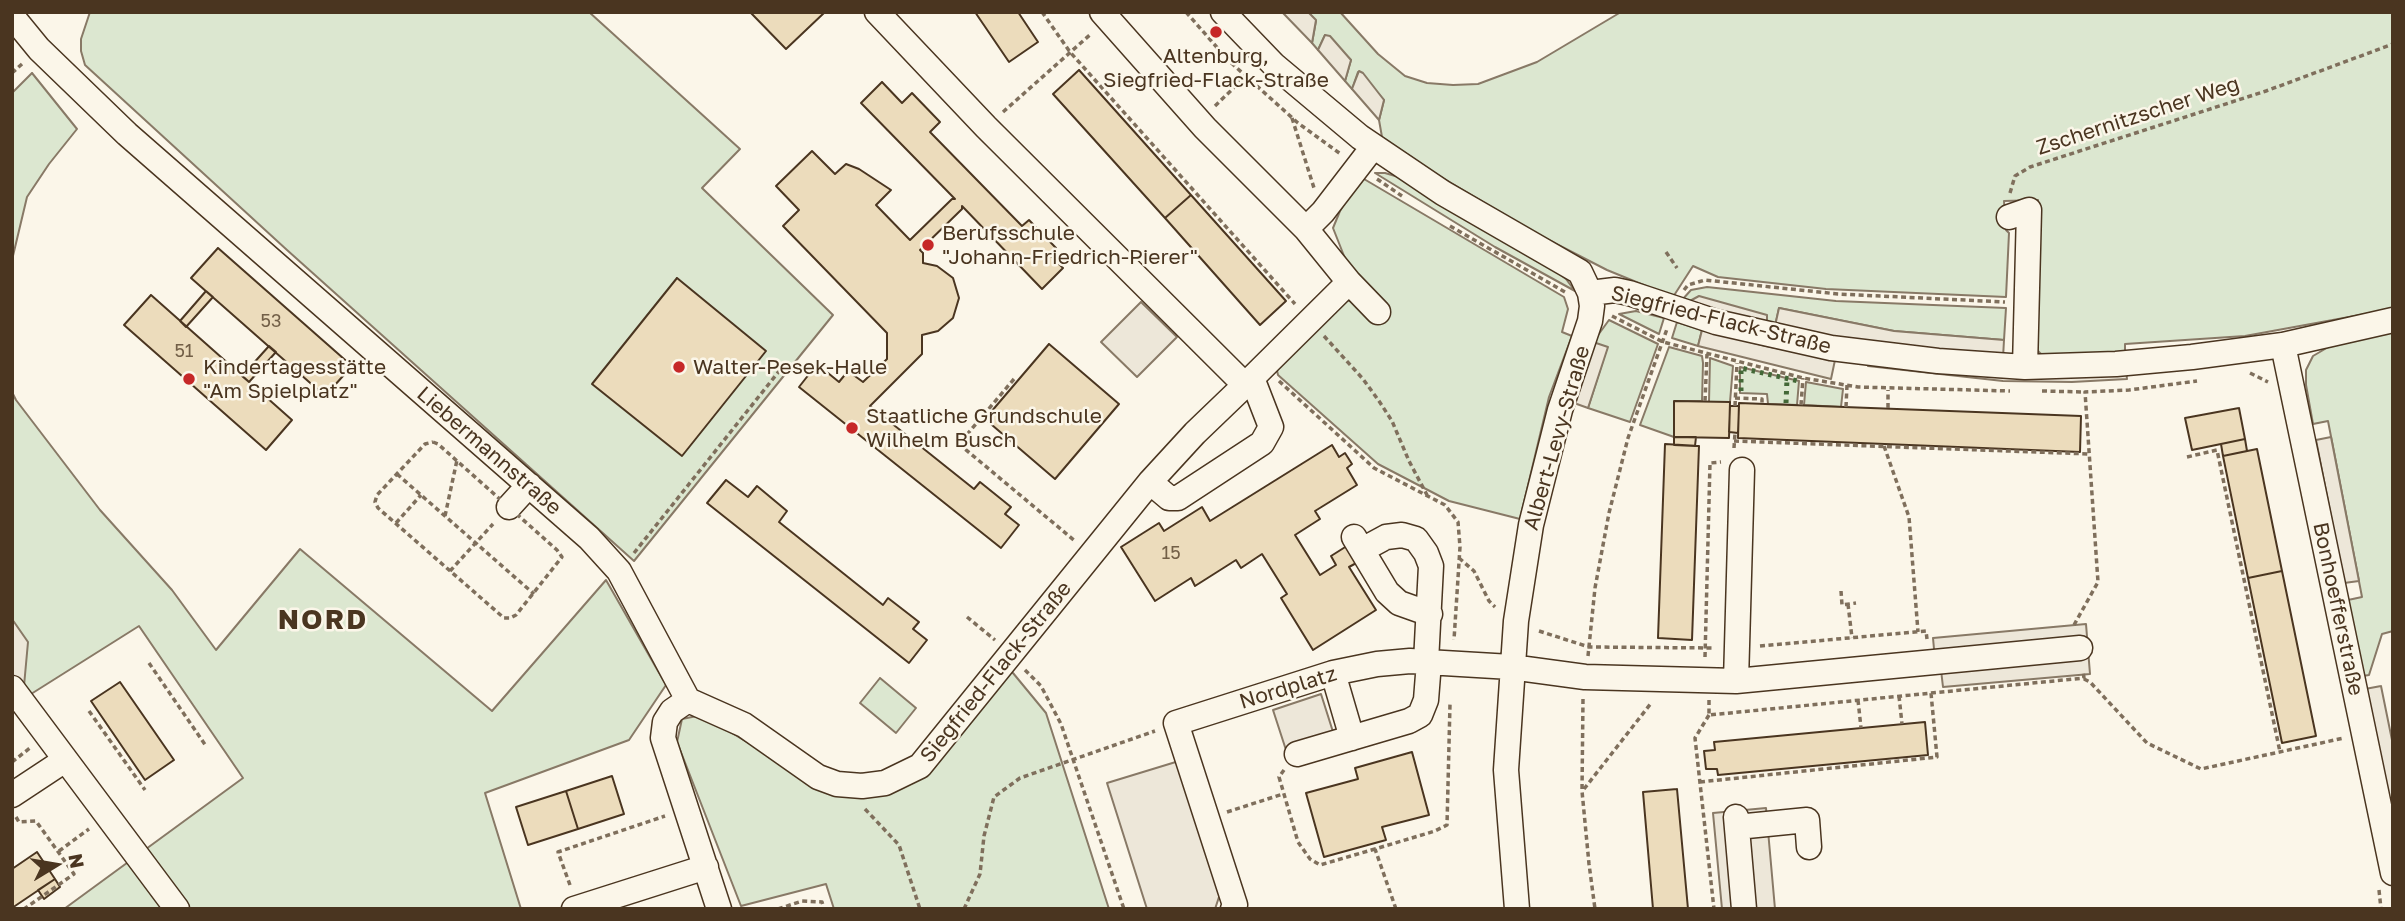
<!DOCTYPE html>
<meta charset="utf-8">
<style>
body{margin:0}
#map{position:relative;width:2405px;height:921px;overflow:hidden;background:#fbf6e9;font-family:"Golos Text",sans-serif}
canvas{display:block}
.frame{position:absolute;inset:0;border:14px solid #4a3520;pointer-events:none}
.north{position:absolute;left:21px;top:830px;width:70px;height:70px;-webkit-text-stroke:5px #fbf6e9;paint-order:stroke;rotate:79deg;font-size:19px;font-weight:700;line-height:28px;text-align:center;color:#4a3520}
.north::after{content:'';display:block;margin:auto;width:24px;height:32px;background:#4a3520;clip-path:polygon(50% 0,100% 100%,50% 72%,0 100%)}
</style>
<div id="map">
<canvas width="2405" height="921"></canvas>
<div class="frame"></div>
<div class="north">N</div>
</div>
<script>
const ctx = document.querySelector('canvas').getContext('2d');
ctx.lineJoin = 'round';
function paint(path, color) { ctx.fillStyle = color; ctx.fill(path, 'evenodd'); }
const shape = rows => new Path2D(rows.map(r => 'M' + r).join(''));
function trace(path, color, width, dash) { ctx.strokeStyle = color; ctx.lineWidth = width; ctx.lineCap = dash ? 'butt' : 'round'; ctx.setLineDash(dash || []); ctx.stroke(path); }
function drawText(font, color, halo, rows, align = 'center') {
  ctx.font = font + ' "Golos Text",sans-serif'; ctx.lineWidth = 5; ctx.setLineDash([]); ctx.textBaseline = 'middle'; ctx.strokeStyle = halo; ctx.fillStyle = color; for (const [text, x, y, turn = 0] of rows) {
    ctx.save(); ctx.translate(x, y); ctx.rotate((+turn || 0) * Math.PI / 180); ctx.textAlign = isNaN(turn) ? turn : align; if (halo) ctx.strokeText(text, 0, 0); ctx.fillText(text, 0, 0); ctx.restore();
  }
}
const green = shape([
 [90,12,589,12,740,149,702,188,833,315,634,561,287,250,85,65,81,51,81,39,90,12],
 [1308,12,1340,12,1378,54,1405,76,1427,83,1453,85,1478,84,1537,62,1621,12,2393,12,2393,309,2245,336,2125,344,2125,355,2046,359,2036,349,2038,200,2004,201,2006,230,2009,233,2006,297,1826,289,1718,277,1693,266,1673,297,1607,270,1537,234,1436,174,1382,137,1379,120,1384,100,1358,72,1352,89,1345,81,1351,60,1325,35,1318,50,1312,43,1316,21,1308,12],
 [32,73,77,129,49,164,27,197,12,260,12,93,32,73],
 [1375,173,1385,173,1402,178,1556,271,1566,279,1575,291,1495,247,1375,173],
 [1364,179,1564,297,1568,309,1562,332,1572,336,1549,397,1520,519,1449,501,1378,464,1278,375,1276,366,1345,300,1352,301,1348,266,1333,228,1340,211,1355,185,1364,179],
 [1707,287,1836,301,2006,308,2004,340,1894,331,1779,308,1775,326,1682,300,1691,290,1707,287],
 [1636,311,1664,318,1659,334,1619,314,1636,311],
 [1609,320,1658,344,1630,422,1588,408,1607,348,1593,342,1609,320],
 [1677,322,1702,330,1698,346,1672,338,1677,322],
 [2393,328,2393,631,2382,634,2369,675,2363,676,2348,600,2362,597,2328,421,2313,424,2306,385,2306,370,2313,356,2330,346,2393,328],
 [1669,347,1702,356,1703,363,1702,401,1675,401,1674,437,1640,425,1669,347],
 [1710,358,1733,366,1730,402,1709,402,1710,358],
 [1740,367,1799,381,1797,405,1768,404,1767,394,1740,393,1740,367],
 [1806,382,1843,389,1841,407,1804,405,1806,382],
 [12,392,16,400,100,510,172,590,216,650,300,549,492,711,606,580,666,685,629,740,485,793,521,909,64,909,243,778,139,626,12,706,12,392],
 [1007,673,1013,673,1046,713,1109,909,834,909,826,884,741,906,677,742,682,719,702,715,825,789,868,796,1007,673],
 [880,678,916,708,896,733,860,703,880,678]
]);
paint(green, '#dce7d0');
trace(green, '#887966', 2);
const parking = shape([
 [1308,12,1316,20,1312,43,1283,13,1308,12],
 [1325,35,1330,36,1351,60,1345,81,1318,50,1325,35],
 [1359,71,1363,73,1384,100,1379,120,1352,89,1359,71],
 [1699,296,1767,315,1767,324,1688,302,1699,296],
 [1141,302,1177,337,1137,377,1101,342,1141,302],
 [1779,308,1894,331,2004,340,2003,358,1889,349,1775,326,1779,308],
 [1702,330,1766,346,1835,360,1831,379,1698,346,1702,330],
 [1593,342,1608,347,1588,408,1574,403,1593,342],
 [1873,361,2126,370,2127,379,2072,382,2003,381,1868,366,1873,361],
 [2331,437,2359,581,2344,583,2316,440,2331,437],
 [12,619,28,642,24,686,12,694,12,619],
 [2086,624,2090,674,1943,687,1941,670,1936,671,1933,638,2086,624],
 [2381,686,2393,745,2393,825,2365,689,2381,686],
 [1321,694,1334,735,1286,750,1273,710,1321,694],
 [1179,761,1221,891,1215,909,1147,909,1107,783,1179,761],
 [1766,808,1775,909,1722,909,1713,813,1766,808]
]);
paint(parking, '#ede7d9');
trace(parking, '#887966', 2);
const building = shape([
 [750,12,825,12,786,49,750,12],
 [975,12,1018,12,1038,42,1009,62,975,12],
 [1079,70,1191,195,1165,218,1053,94,1079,70],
 [882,82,902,103,912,93,940,122,930,132,1022,226,1029,220,1056,248,1050,255,1063,268,1042,289,962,206,962,209,920,250,923,253,923,263,937,266,953,278,959,298,953,318,938,331,922,335,922,354,870,406,974,489,980,482,1011,507,1005,514,1019,525,1001,548,799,387,817,364,839,382,848,371,863,382,887,359,887,333,783,226,799,210,776,186,812,151,835,174,846,164,859,169,891,190,876,205,910,240,952,199,955,199,861,103,882,82],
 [1191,195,1286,301,1260,325,1165,218,1191,195],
 [218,248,352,366,325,396,191,278,218,248],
 [677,278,766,351,682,456,592,384,677,278],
 [206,291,213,297,186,327,180,321,206,291],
 [151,295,292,420,266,450,124,325,151,295],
 [1049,344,1119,404,1055,479,985,419,1049,344],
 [269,346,276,352,249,382,242,376,269,346],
 [1674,401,1730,402,1729,438,1674,437,1674,401],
 [1739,403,2081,416,2080,452,1738,438,1739,403],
 [1730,406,1739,406,1738,433,1729,432,1730,406],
 [2239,408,2245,439,2192,450,2185,418,2239,408],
 [1674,437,1696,437,1695,446,1674,445,1674,437],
 [2245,439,2247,451,2223,456,2221,444,2245,439],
 [1665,444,1699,446,1692,640,1658,638,1665,444],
 [1332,445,1339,457,1345,453,1352,464,1347,468,1357,485,1315,511,1320,519,1295,535,1320,575,1336,565,1331,556,1350,544,1360,561,1349,567,1376,610,1313,650,1281,598,1287,594,1262,554,1241,568,1236,560,1195,586,1191,578,1155,601,1121,547,1159,523,1164,531,1202,507,1210,521,1332,445],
 [2257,449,2282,571,2248,578,2223,456,2257,449],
 [726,480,748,497,757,486,787,511,779,522,883,605,888,598,919,622,913,629,927,640,909,663,707,503,726,480],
 [2282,571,2316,736,2282,743,2248,578,2282,571],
 [120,682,174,760,145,780,91,701,120,682],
 [1925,722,1928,755,1718,775,1717,769,1706,769,1704,751,1715,750,1714,742,1925,722],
 [1412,752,1429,815,1382,827,1386,840,1324,857,1306,793,1358,779,1355,768,1412,752],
 [612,776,624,814,578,829,566,791,612,776],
 [1677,789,1688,909,1653,909,1643,792,1677,789],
 [566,791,578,829,528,845,516,807,566,791],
 [37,852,55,879,12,908,12,869,37,852],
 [55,879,60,887,44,899,38,890,55,879]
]);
paint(building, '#ecdcbc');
trace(building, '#4a3520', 2);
const minor = shape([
 [877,12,986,127,1245,385,1349,282,1306,229],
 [1102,12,1205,128,1306,229,1323,212,1373,147],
 [1223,12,1274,65,1360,137,1443,193,1580,272,1590,293,1592,306,1590,321,1560,410,1531,525,1516,621,1506,770,1517,909],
 [12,16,39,49,127,134,589,538,619,571,688,700],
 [2009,217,2029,210,2025,367],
 [1349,282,1378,312],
 [1590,293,1615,290,1629,293,1716,322,1831,348,1938,361,2025,367,2116,364,2192,357,2283,345,2393,320],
 [2283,345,2393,873],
 [1150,482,1169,498,1178,498,1262,443,1271,427,1252,378],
 [509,507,529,485],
 [1354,537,1387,592,1399,603,1430,614],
 [1362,550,1386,537,1402,535,1416,539,1426,553,1431,566,1426,662],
 [1333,673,1352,738],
 [1736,681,1742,470],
 [12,688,177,909],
 [688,700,744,725,818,777,837,784,862,786,885,783,920,766,1150,482,1195,433,1245,385],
 [688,700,672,711,665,722,663,738,719,909],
 [1297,754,1409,721,1420,715,1426,700,1429,662],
 [12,795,65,760],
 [1736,817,1744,909],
 [1737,827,1807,820,1809,847],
 [574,909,706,867],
 [1233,909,1235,905,1176,723,1333,673,1377,664,1410,661,1511,667,1585,677,1736,681,2080,648]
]);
trace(minor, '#4a3520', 27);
trace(shape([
 [1042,12,1070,52,1295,304],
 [1186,12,1228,60,1298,123,1342,155],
 [12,73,22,64],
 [1215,106,1246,76],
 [1003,112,1092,33],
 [1292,118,1314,188],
 [1377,179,1402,196],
 [2010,193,2015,176,2030,167,2266,91,2393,44],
 [1450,226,1565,292],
 [1666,252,1677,268],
 [1684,290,1688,285,1705,280,1838,294,2005,302],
 [1612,316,1663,342,1803,378,1858,387,2010,391],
 [1324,336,1363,379,1379,401,1392,421,1409,461,1427,495],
 [2250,373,2268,382],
 [1014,379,959,444,1075,541],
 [1279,381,1374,468,1445,505,1458,522,1460,547,1454,640],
 [2042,391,2085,392],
 [1735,398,1762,399,1762,403],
 [1705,401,1707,354],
 [1801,405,1803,378],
 [1735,406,1737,363],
 [1846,407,1847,385],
 [1888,408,1888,390],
 [1734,441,2090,454],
 [433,442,438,444,557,550,562,557,516,615,510,618,504,618,378,508,375,502,377,495,425,444,433,442],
 [1884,446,1909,517,1918,632],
 [1734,448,1735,433],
 [2187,457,2217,450,2280,752],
 [397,474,534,594],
 [445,516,457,460],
 [396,523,421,495],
 [634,553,784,365],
 [1459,558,1474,571,1489,601,1495,607],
 [450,571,493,524],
 [1841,591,1842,605,1856,603],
 [1848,604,1852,638],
 [967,617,995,640],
 [2074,625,2098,582,2085,392,2129,390,2197,381],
 [1539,631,1589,647,1714,648],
 [1760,646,1926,631,1927,639],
 [1588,656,1595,588,1609,513,1628,438,1667,329],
 [1705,657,1710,463,1721,462],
 [149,663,206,746],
 [1025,670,1041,686,1061,724,1124,909],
 [2084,679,2090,682,2147,743,2201,769,2344,738],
 [1899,696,1902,724],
 [1583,699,1582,791,1589,864,1595,909],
 [1709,700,1709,715,2084,678,2083,671],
 [1858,700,1861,728],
 [89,711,145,790],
 [1709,715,1695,738,1714,909],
 [12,762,30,748],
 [1284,770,1279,777,1298,842,1310,859,1320,865,1375,849],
 [1700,782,1937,757,1931,693],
 [1584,789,1652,702],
 [865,809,899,845,920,909],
 [1227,812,1283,794],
 [16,817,19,822,36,821,74,874,24,909],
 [59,851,89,829],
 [570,885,558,852,665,816],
 [2379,890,2381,909],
 [778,909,802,901,822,902,824,909],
 [964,909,980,874,984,836,994,797,1020,778,1155,731],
 [1396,909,1375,849,1435,831,1447,825,1450,704]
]), '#7f6f5c', 3.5, [5, 3.5]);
trace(minor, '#fbf6e9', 24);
trace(shape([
 [1741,391,1741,368,1798,381],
 [1786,403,1787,379]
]), '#436837', 5, [3.5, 5]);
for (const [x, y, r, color] of [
 [1216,32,7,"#c62828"],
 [928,245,7,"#c62828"],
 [679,367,7,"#c62828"],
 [189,379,7,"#c62828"],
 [852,428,7,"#c62828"]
]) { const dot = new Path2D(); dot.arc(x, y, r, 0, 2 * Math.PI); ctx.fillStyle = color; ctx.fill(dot); trace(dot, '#fbf6e9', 2.5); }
drawText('18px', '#725f47', null, [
 ["53",271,321],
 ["51",184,351],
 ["15",1171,553]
]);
drawText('21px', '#4a3520', '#fbf6e9', [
 ["Altenburg,",1216,56,"center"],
 ["Siegfried-Flack-Straße",1216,80,"center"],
 ["Berufsschule",942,233],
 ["\"Johann-Friedrich-Pierer\"",942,257],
 ["Kindertagesstätte",203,367],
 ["\"Am Spielplatz\"",203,391],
 ["Walter-Pesek-Halle",693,367],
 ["Staatliche Grundschule",866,416],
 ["Wilhelm Busch",866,440]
], 'left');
drawText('21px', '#4a3520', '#fbf6e9', [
 ["Zschernitzscher Weg",2138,116,-18],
 ["Siegfried-Flack-Straße",1721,320,14],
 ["Albert-Levy-Straße",1557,438,-74],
 ["Liebermannstraße",489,451,41],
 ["Bonhoefferstraße",2338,609,78],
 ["Siegfried-Flack-Straße",996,672,-51],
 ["Nordplatz",1288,688,-17]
]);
ctx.letterSpacing = '2px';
drawText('bold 28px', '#4a3520', '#fbf6e9', [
 ["NORD",323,620]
]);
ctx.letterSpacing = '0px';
</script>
